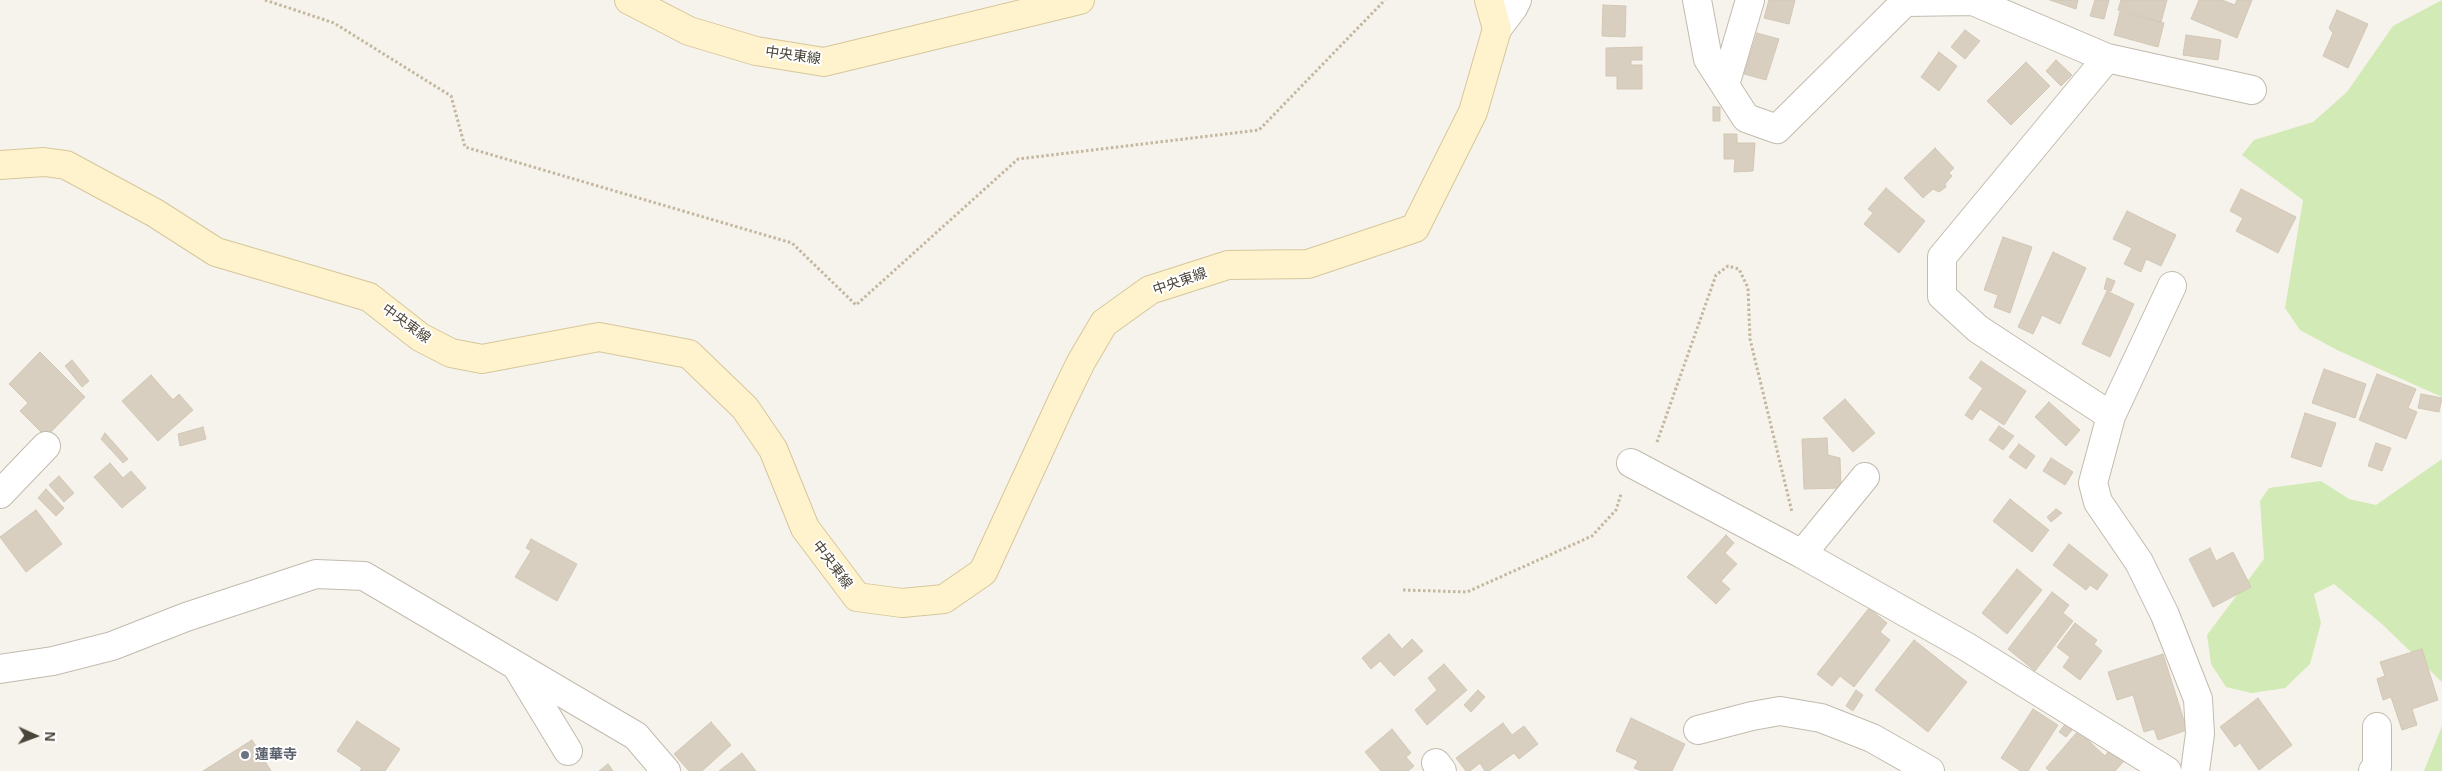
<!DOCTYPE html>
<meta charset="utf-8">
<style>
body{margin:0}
#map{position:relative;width:2442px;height:771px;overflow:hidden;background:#f6f3ec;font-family:Helvetica,sans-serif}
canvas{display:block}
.north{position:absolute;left:10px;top:711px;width:50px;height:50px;-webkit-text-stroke:4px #fff;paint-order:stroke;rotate:92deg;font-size:14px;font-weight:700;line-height:20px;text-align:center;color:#4b4439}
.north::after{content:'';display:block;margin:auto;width:18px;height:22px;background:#4b4439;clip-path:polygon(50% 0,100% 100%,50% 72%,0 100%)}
</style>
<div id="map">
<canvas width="2442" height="771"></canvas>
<div class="north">N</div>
</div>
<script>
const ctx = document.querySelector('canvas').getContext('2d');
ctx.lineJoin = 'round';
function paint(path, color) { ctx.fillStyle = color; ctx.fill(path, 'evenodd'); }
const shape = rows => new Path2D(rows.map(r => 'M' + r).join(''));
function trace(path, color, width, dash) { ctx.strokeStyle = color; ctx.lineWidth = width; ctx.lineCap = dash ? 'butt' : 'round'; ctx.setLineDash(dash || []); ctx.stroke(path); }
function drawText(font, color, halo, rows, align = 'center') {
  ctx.font = font + ' Helvetica,"Noto Sans JP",sans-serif'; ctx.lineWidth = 4; ctx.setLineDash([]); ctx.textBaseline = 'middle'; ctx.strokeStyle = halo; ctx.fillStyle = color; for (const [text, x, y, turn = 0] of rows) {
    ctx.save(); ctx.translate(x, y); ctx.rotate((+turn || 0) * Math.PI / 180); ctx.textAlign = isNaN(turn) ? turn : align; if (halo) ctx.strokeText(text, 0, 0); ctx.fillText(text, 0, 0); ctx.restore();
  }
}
paint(shape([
 [2442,0,2442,397,2337,350,2300,330,2285,308,2303,200,2242,155,2254,140,2313,122,2347,92,2393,26],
 [2442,459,2442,682,2383,625,2334,584,2314,594,2321,623,2310,664,2285,688,2252,693,2226,687,2211,664,2207,635,2264,559,2260,501,2269,488,2321,481,2349,499,2376,505],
 [2442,726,2442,771,2424,771]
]), '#d2eab5');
const building = shape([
 [1769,0,1795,0,1789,24,1764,18,1769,0],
 [2050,0,2078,0,2076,9,2050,0],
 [2095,0,2109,0,2104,19,2090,16,2095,0],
 [2121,0,2167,0,2161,22,2118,10,2121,0],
 [2199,0,2222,0,2235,5,2237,0,2252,0,2237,38,2191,19,2199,0],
 [1603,5,1626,6,1625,37,1602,36,1603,5],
 [2337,10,2368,24,2348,68,2323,56,2333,33,2329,28,2337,10],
 [2120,12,2164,23,2158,47,2114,35,2120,12],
 [1965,30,1980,41,1965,59,1951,47,1965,30],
 [1757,33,1779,39,1766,80,1744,74,1757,33],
 [2186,35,2221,40,2218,60,2183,55,2186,35],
 [1642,47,1642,60,1631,60,1631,65,1642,65,1642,89,1617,89,1617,76,1606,76,1606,48,1642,47],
 [1939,52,1957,66,1939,91,1921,77,1939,52],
 [2056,60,2072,75,2061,86,2046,71,2056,60],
 [2026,62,2050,86,2011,125,1987,101,2026,62],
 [1713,107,1720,107,1720,121,1713,121,1713,107],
 [1724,134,1737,134,1737,143,1755,143,1753,171,1734,172,1735,159,1724,159,1724,134],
 [1935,148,1954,168,1949,173,1952,176,1945,184,1946,187,1939,192,1933,189,1923,198,1904,178,1935,148],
 [1886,188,1925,221,1899,253,1864,224,1873,213,1868,209,1886,188],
 [2241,189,2296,217,2278,253,2236,231,2243,218,2230,211,2241,189],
 [2127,211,2176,235,2161,266,2146,259,2141,272,2124,264,2132,248,2113,239,2127,211],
 [2003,237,2032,247,2010,313,1994,307,1998,295,1984,290,2003,237],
 [2053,252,2086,268,2060,324,2042,315,2033,334,2018,327,2053,252],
 [2107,278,2115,281,2111,291,2104,289,2107,278],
 [2107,291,2134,304,2110,357,2082,344,2107,291],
 [40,352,85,397,46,437,20,411,28,403,9,384,40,352],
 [72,360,89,381,82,387,65,366,72,360],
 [1981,361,2026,391,2004,425,1980,409,1972,420,1965,415,1983,388,1969,378,1981,361],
 [2324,369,2366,384,2355,418,2312,403,2324,369],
 [2377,374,2416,389,2408,408,2417,412,2406,439,2359,420,2377,374],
 [151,375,173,400,179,394,193,410,158,441,122,401,151,375],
 [2421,394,2442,398,2439,412,2418,408,2421,394],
 [1845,399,1875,433,1853,452,1823,418,1845,399],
 [2049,402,2080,430,2066,446,2035,417,2049,402],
 [2305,413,2336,423,2321,467,2291,457,2305,413],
 [1999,426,2014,436,2003,450,1989,440,1999,426],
 [203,427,206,439,180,446,178,434,203,427],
 [105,433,128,459,123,463,101,439,105,433],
 [1827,438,1828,455,1840,458,1841,488,1804,489,1802,439,1827,438],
 [2376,443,2391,448,2382,471,2368,466,2376,443],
 [2019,444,2035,456,2026,469,2009,457,2019,444],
 [2051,458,2073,472,2065,485,2043,471,2051,458],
 [110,463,123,478,131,471,146,488,122,508,94,477,110,463],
 [59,476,74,493,64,502,49,485,59,476],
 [46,489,64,508,56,516,38,498,46,489],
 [2010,499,2049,530,2032,552,1993,521,2010,499],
 [2056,509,2062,513,2051,522,2047,517,2056,509],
 [36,510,62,544,26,572,0,537,36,510],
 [1726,535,1734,543,1725,553,1737,564,1721,581,1730,589,1716,604,1687,577,1726,535],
 [531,539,577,564,557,601,515,577,531,551,526,548,531,539],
 [2069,544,2108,575,2097,590,2090,585,2086,590,2053,565,2069,544],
 [2210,548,2216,561,2233,552,2251,587,2213,607,2189,559,2210,548],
 [2017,569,2042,590,2007,634,1982,613,2017,569],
 [2052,592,2069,605,2063,613,2073,621,2035,671,2008,649,2052,592],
 [1869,608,1887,623,1880,632,1890,640,1854,687,1840,676,1832,686,1817,674,1869,608],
 [2075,623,2097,640,2094,644,2102,651,2080,680,2063,667,2070,657,2057,647,2075,623],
 [1389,634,1402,649,1412,639,1423,651,1394,676,1380,661,1371,669,1362,658,1389,634],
 [1914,640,1967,682,1928,732,1875,690,1914,640],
 [2422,649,2438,700,2412,709,2417,725,2402,730,2391,697,2383,700,2377,679,2385,676,2380,662,2422,649],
 [2163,654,2187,730,2158,740,2154,729,2144,732,2133,695,2117,700,2108,672,2163,654],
 [1444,664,1467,690,1427,725,1415,710,1437,690,1428,678,1444,664],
 [1478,690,1485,697,1471,712,1464,705,1478,690],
 [1856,690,1863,695,1853,711,1846,706,1856,690],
 [2258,698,2292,745,2259,770,2240,743,2235,747,2220,727,2258,698],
 [2033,709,2058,725,2028,771,2021,771,2001,758,2033,709],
 [1631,718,1685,744,1672,771,1642,771,1634,768,1638,761,1616,751,1631,718],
 [357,721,400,749,385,771,360,771,362,768,337,751,357,721],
 [711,722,731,745,702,771,689,771,674,754,711,722],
 [2067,722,2074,728,2066,737,2059,732,2067,722],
 [1503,723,1512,735,1524,726,1538,744,1519,759,1514,753,1489,771,1485,771,1480,763,1470,771,1466,771,1456,758,1503,723],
 [1392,729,1411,753,1406,757,1414,766,1408,771,1381,771,1365,752,1392,729],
 [2078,731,2105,756,2111,748,2125,760,2115,771,2049,771,2046,768,2078,731],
 [252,740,271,771,203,771,252,740],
 [742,753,756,771,719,771,742,753],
 [608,764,613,771,599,771,608,764]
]);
paint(building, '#d8cfc1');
trace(building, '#d3c7b4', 1);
const street = shape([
 [1697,0,1708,59,1746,118,1777,129,1905,2,1973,1,2107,58,1942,257,1942,296,1978,329,2111,416,2093,483,2098,502,2139,562,2165,615,2198,699,2200,734,2195,771],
 [1497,29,1513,8,1517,0],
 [2107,58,2252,90],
 [1725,85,1750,0],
 [2111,416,2172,286],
 [1631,463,1802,554,1967,647,2167,771],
 [0,494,46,446],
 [1802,554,1865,477],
 [517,667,568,751],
 [0,669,53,661,112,646,186,617,316,574,364,576,636,736,666,771],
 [1698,730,1752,716,1780,711,1821,718,1872,738,1930,771],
 [1436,763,1442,771],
 [2373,771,2377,767,2377,727]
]);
const secondary = shape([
 [629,0,689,31,756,51,824,62,1080,0],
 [0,165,44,162,66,165,155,213,216,252,369,297,420,337,451,353,482,359,599,337,689,354,745,408,773,449,805,528,857,597,902,603,944,599,983,572,1062,401,1081,362,1104,323,1150,290,1228,265,1308,264,1415,228,1473,112,1497,29,1489,0]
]);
trace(street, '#c2bbae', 30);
trace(secondary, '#d6c79b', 30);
trace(shape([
 [265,0,334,23,451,96,465,147,792,243,856,305,1018,159,1259,130,1385,0],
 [1657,442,1716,275,1728,266,1739,269,1748,288,1750,339,1792,512],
 [1403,590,1467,592,1592,536,1616,510,1621,494]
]), '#c4b79f', 3, [2.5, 2.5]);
trace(street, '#fff', 28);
trace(secondary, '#fff3cd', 28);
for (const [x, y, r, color] of [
 [245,755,5,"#6b7280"]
]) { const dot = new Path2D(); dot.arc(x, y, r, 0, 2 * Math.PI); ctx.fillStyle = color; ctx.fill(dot); trace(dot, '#fff', 2); }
drawText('14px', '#4b4439', '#fff', [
 ["中央東線",793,56,8],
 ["中央東線",1180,282,-19],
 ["中央東線",406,324,36],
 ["中央東線",832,565,53]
]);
drawText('bold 14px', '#5b616d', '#fff', [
 ["蓮華寺",255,755]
], 'left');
</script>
